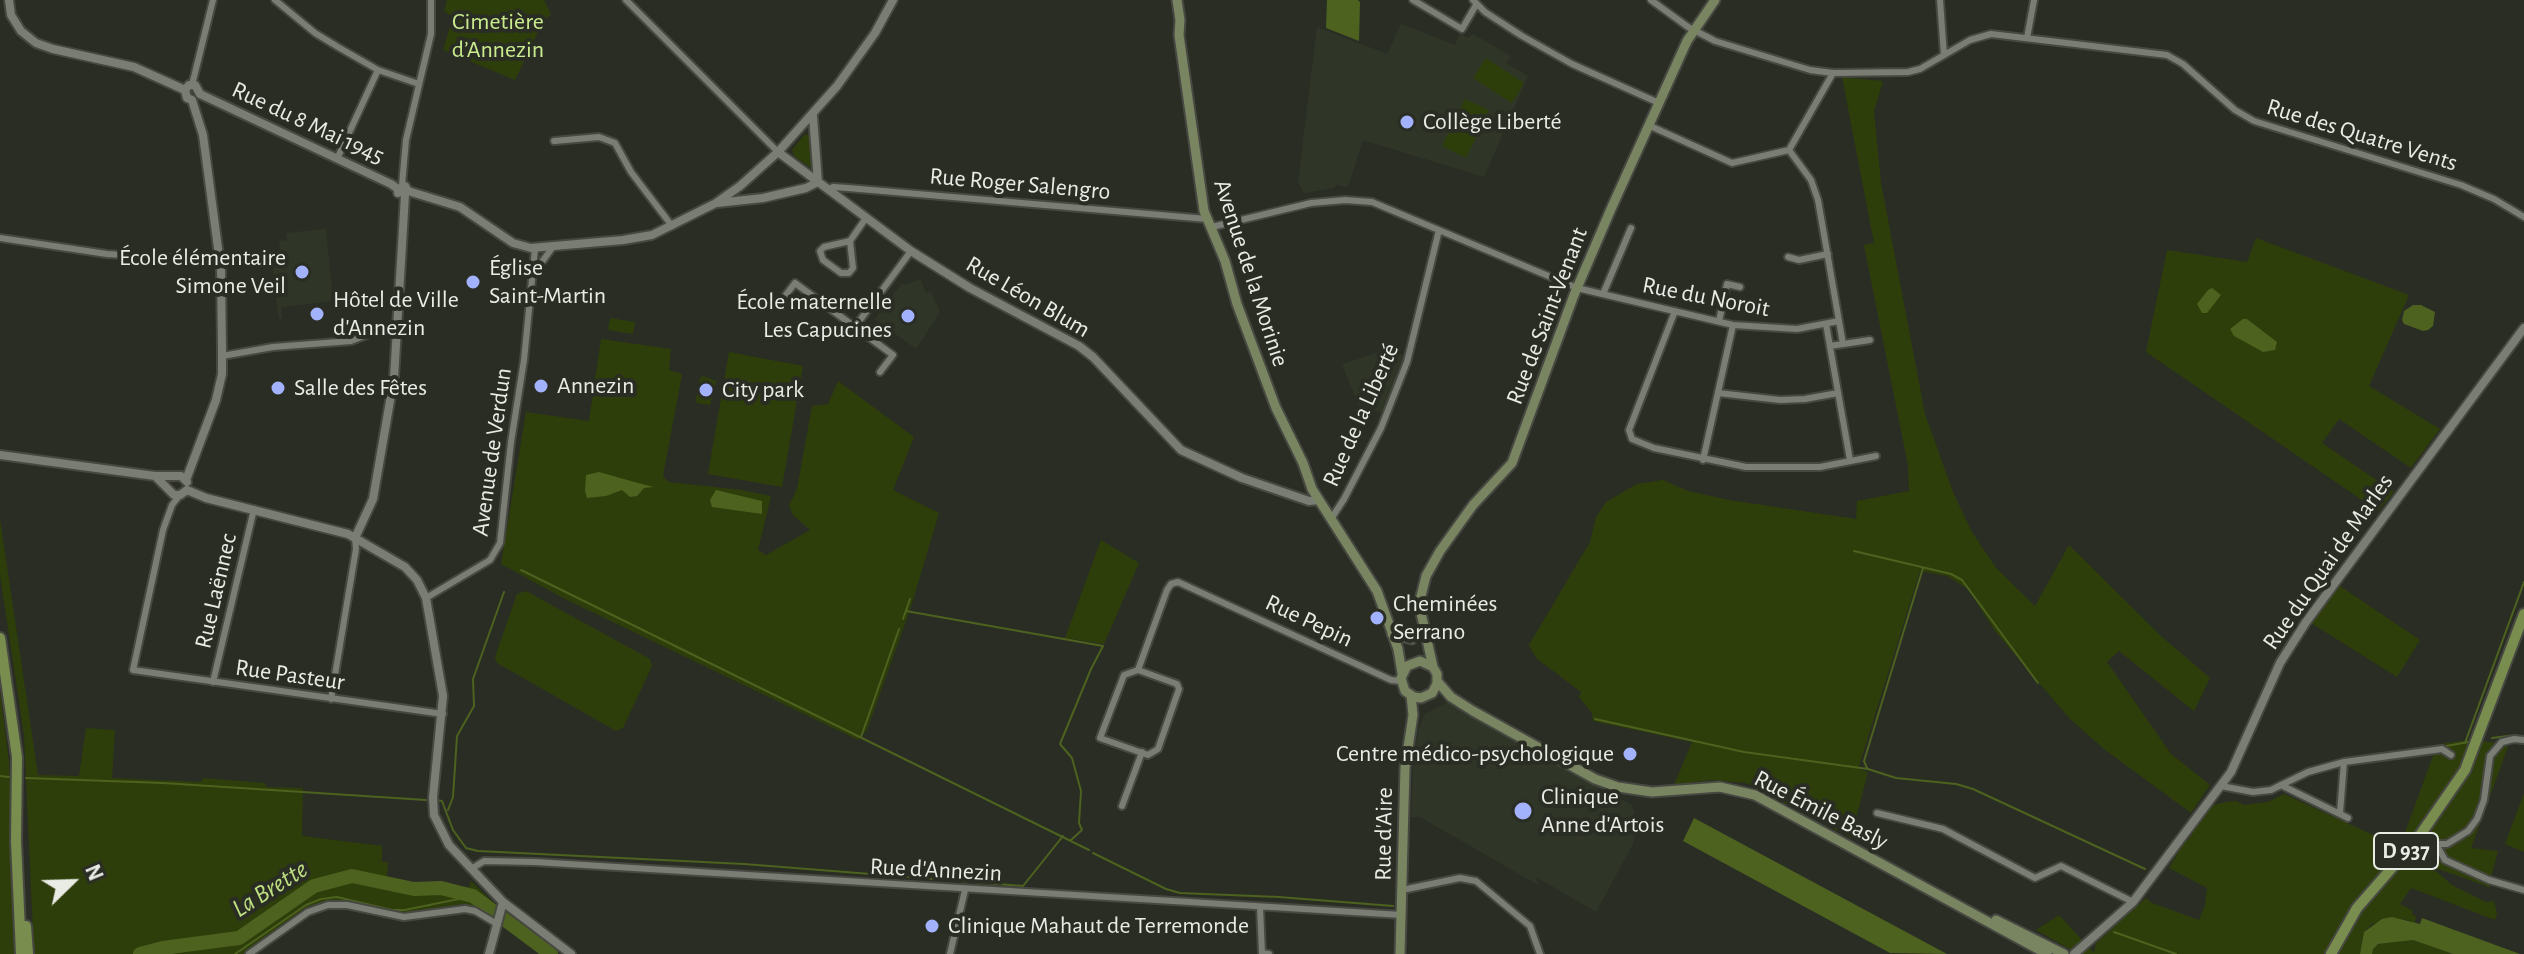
<!DOCTYPE html>
<meta charset="utf-8">
<style>
body{margin:0}
#map{position:relative;width:2524px;height:954px;overflow:hidden;background:#2a2d24;font-family:"Alegreya Sans",sans-serif}
canvas{display:block}
.north{position:absolute;left:32px;top:842px;width:80px;height:80px;-webkit-text-stroke:6px #2a2d24;paint-order:stroke;rotate:67deg;font-size:22px;font-weight:700;line-height:32px;text-align:center;color:#e9ebe5}
.north::after{content:'';display:block;margin:auto;width:28px;height:36px;background:#e9ebe5;clip-path:polygon(50% 0,100% 100%,50% 72%,0 100%)}
</style>
<div id="map">
<canvas width="2524" height="954"></canvas>
<div class="north">N</div>
</div>
<script>
const ctx = document.querySelector('canvas').getContext('2d');
ctx.lineJoin = 'round';
function paint(path, color) { ctx.fillStyle = color; ctx.fill(path, 'evenodd'); }
const shape = rows => new Path2D(rows.map(r => 'M' + r).join(''));
function trace(path, color, width, dash) { ctx.strokeStyle = color; ctx.lineWidth = width; ctx.lineCap = dash ? 'butt' : 'round'; ctx.setLineDash(dash || []); ctx.stroke(path); }
function drawText(font, color, halo, rows, align = 'center') {
  ctx.font = font + ' "Alegreya Sans",sans-serif'; ctx.lineWidth = 8; ctx.setLineDash([]); ctx.textBaseline = 'middle'; ctx.strokeStyle = halo; ctx.fillStyle = color; for (const [text, x, y, turn = 0] of rows) {
    ctx.save(); ctx.translate(x, y); ctx.rotate((+turn || 0) * Math.PI / 180); ctx.textAlign = isNaN(turn) ? turn : align; if (halo) ctx.strokeText(text, 0, 0); ctx.fillText(text, 0, 0); ctx.restore();
  }
}
paint(shape([
 [1401,24,1455,45,1460,33,1468,38,1473,34,1511,56,1506,63,1528,76,1484,177,1363,140,1348,187,1336,185,1334,188,1304,193,1298,182,1317,27,1387,54],
 [326,229,333,301,281,307,282,319,279,319,272,264,282,263,279,241,287,240,286,233],
 [920,279,926,293,931,292,940,312,916,349,875,319,901,284,908,284],
 [1389,349,1405,356,1382,413,1363,406,1359,407,1342,364],
 [1448,702,1632,805,1637,822,1633,844,1596,912,1536,877,1538,885,1420,817,1411,817,1414,753,1419,727,1425,714]
]), '#303627');
paint(shape([
 [447,0,544,0,551,14,543,22,515,80,443,50,453,17,444,11],
 [1486,58,1524,83,1512,103,1473,78],
 [1842,77,1883,81,1874,111,1881,183,1925,414,1953,492,1972,532,1996,568,2035,606,2069,545,2161,636,2210,678,2194,711,2119,651,2107,662,2171,754,2210,785,2191,813,2104,749,2069,718,1995,631,1968,589,1947,576,1920,571,1858,769,1868,772,1851,838,1746,783,1711,780,1674,785,1692,742,1593,721,1592,713,1579,697,1581,692,1536,658,1529,645,1590,542,1596,517,1606,502,1637,484,1663,480,1688,491,1729,500,1856,519,1857,501,1909,491,1908,465,1864,245,1874,243],
 [1465,99,1489,110,1466,158,1442,146],
 [805,134,811,136,816,163,810,167,794,156,792,150],
 [2256,238,2409,295,2369,386,2440,429,2411,468,2339,419,2322,443,2394,492,2378,511,2146,352,2167,250,2247,262],
 [2247,319,2257,328,2273,340,2259,349,2234,336],
 [610,318,635,322,633,334,608,330],
 [601,339,671,349,669,370,682,374,663,476,668,482,742,490,771,496,758,550,766,555,810,530,793,515,789,505,797,489,812,406,828,404,838,381,914,437,893,490,939,513,910,610,867,730,858,740,563,598,501,564,526,412,589,421],
 [729,352,803,366,782,487,708,474],
 [703,376,716,381,710,405,697,403,696,400,700,378],
 [0,519,38,775,79,776,86,728,115,730,112,778,201,782,203,778,265,783,266,787,303,788,302,836,382,846,382,862,388,862,387,881,422,888,448,888,469,887,471,881,494,903,488,914,477,907,461,904,404,915,348,903,325,902,301,914,245,954,34,954,24,735,0,575],
 [1101,540,1139,563,1104,644,1065,638],
 [2331,580,2420,640,2397,677,2303,618],
 [526,591,650,659,652,666,623,728,616,731,497,663,495,657,517,594],
 [0,690,9,762,16,954,0,954],
 [2468,740,2509,744,2471,848,2498,851,2489,885,2491,888,2456,875,2428,866,2427,868,2437,872,2452,885,2486,902,2494,901,2497,913,2495,920,2411,888,2400,904,2412,910,2412,915,2416,916,2415,923,2403,919,2372,924,2364,932,2360,954,2078,954,2036,930,2059,915,2094,953,2096,943,2146,898,2152,903,2199,920,2205,905,2207,888,2169,868,2183,844,2189,839,2200,819,2212,805,2226,802,2236,801,2244,805,2268,802,2284,794,2397,846,2403,838,2433,756,2433,745],
 [2524,793,2524,852,2505,844],
 [2413,940,2453,954,2372,954,2372,949,2378,944]
]), '#2e3e0a');
paint(shape([
 [1327,0,1358,0,1360,2,1359,41,1326,28],
 [2212,288,2221,295,2207,313,2202,313,2197,304,2208,290],
 [2413,305,2421,305,2435,312,2433,326,2428,330,2423,331,2404,324,2402,320,2404,311],
 [2243,319,2247,319,2277,342,2275,350,2263,352,2234,336,2230,329],
 [599,472,638,483,654,487,644,488,637,496,630,497,622,490,606,496,587,498,585,491,586,475],
 [716,490,762,501,762,514,712,507,710,500],
 [1694,818,1947,954,1890,953,1683,841],
 [2392,917,2420,924,2422,918,2520,954,2453,954,2413,940,2378,944,2373,949,2372,954,2360,954,2364,932,2382,919]
]), '#4d621f');
trace(shape([
 [1854,551,1951,574,1962,580,2038,683],
 [521,570,1089,850],
 [906,611,1103,646,1091,669,1060,744,1072,758,1081,791,1079,823,1082,830,1071,840],
 [903,619,910,599],
 [1595,719,1744,752,1868,769,1896,778,1956,784,1973,789,2145,869],
 [861,737,899,629],
 [2492,738,2516,735],
 [2465,743,2524,582],
 [2441,747,2468,742],
 [2365,756,2378,755],
 [1867,768,1864,761,1923,568],
 [0,776,9,777],
 [26,778,163,783,426,800],
 [436,800,442,801,453,830,466,848,478,851,744,864,1023,886,1063,836],
 [448,810,453,797,457,736,474,706,473,679,504,592],
 [1093,853,1166,889,1180,893,1279,897,1393,906],
 [2114,932,2176,954],
 [235,954,306,905,321,899,337,897,392,910,405,910,473,896]
]), '#4d621f', 2);
trace(shape([
 [140,954,163,948,239,938,314,886,352,876,414,889,441,888,473,896,551,954]
]), '#4d621f', 14);
const minor = shape([
 [275,0,315,33,338,47,378,70,419,84],
 [626,0,778,152],
 [1413,0,1462,29,1476,5],
 [1473,0,1485,12,1522,36,1572,64,1659,103],
 [1651,0,1688,27,1715,41,1810,70,1833,73,1908,72,1920,69,1970,40,1991,34,2167,55,2183,64,2235,110,2254,121,2461,185,2494,199,2524,217],
 [1940,0,1944,55],
 [2027,38,2034,0],
 [192,85,213,0],
 [1648,125,1732,163,1789,150,1833,73],
 [554,141,599,137,615,143,631,172,672,226],
 [337,159,378,70],
 [402,185,406,140,431,34,431,0],
 [829,190,833,187,848,188,1207,219],
 [1212,227,1311,203,1345,200,1372,202,1577,288,1733,325,1797,329,1839,321,1818,200,1811,180,1789,150],
 [0,238,107,254,220,261],
 [850,241,853,268,849,273,841,273,823,260,820,251,824,247,850,241,866,218],
 [1788,257,1799,260,1828,254],
 [534,273,552,248],
 [1603,294,1631,228],
 [782,300,795,283,893,355,880,372],
 [1675,311,1629,430,1632,439,1654,448,1746,467,1820,467,1876,456],
 [1719,321,1727,284,1740,287],
 [1839,321,1843,344],
 [1826,324,1850,460],
 [855,327,911,251],
 [1830,346,1870,340],
 [222,356,273,347,351,341,397,323],
 [1718,393,1780,400,1805,399,1838,393],
 [1703,460,1733,325],
 [180,495,172,505,163,530,133,670,443,714],
 [1331,519,1344,499,1381,428,1407,362,1439,230],
 [426,598,490,560,500,543,511,442,524,360,535,249],
 [1138,670,1177,684,1179,689,1158,749,1148,755,1100,738,1124,675,1138,670,1167,590,1171,584,1178,582,1391,680,1401,681],
 [213,682,254,509],
 [331,699,356,549,355,538],
 [2281,785,2348,818],
 [2221,786,2253,792,2271,790,2308,772,2344,762,2442,749,2451,755],
 [1122,806,1142,752],
 [1877,813,1943,829,2035,878,2061,866,2133,902],
 [2340,813,2344,762],
 [2418,838,2436,844,2447,844,2468,831,2477,819,2484,800,2490,756,2502,742,2514,739,2524,740],
 [2436,844,2445,860,2489,880,2524,890],
 [471,869,484,861,535,862,1402,915],
 [1402,890,1460,878,1476,881,1530,926,1540,954],
 [1260,907,1262,953,1269,954],
 [249,954,308,912,328,905,347,905,404,917,465,909,475,911,497,924],
 [950,954,965,890]
]);
const tertiary = shape([
 [9,0,11,15,21,31,36,43,53,49,134,67,185,90],
 [185,90,187,98,192,100,203,135,221,271,222,350,222,374,216,400,186,480],
 [185,90,189,85,195,85,200,94],
 [200,94,391,184,398,189,398,193],
 [813,116,818,182],
 [778,152,911,251,970,288,1079,346,1093,357,1181,450,1242,478,1309,501,1319,500],
 [398,189,405,186,408,191,460,207,513,243,531,248,623,240,652,235,716,203,740,186,778,152,837,86,875,33,893,0],
 [717,203,763,198,806,188,818,182],
 [0,455,155,476,181,476,187,482],
 [155,476,174,495,180,495,187,490],
 [187,490,206,498,348,534,405,567,417,580,426,598,443,696,433,797,434,815,449,845,503,902,571,954],
 [355,538,373,499,394,378,405,195],
 [489,954,503,902],
 [2074,954,2133,902,2231,772,2280,663,2306,622,2524,328]
]);
const secondary = shape([
 [1177,0,1180,20,1179,35,1204,211,1225,261,1237,304,1276,408,1303,463,1312,489,1377,591,1398,649,1402,673],
 [1392,634,1412,639,1424,629],
 [1433,667,1420,661,1407,666,1401,678,1405,691,1414,697,1421,698,1432,693,1437,684,1437,674,1433,667,1419,604,1426,576,1440,551,1473,505,1512,463,1574,295,1611,209,1687,41,1715,0],
 [1437,681,1451,697,1473,711,1595,779,1618,787,1652,792,1720,787,1755,795,2047,954],
 [1996,920,2064,954],
 [1400,954,1405,768,1413,715,1411,695]
]);
const primary = shape([
 [0,638,17,757,16,841,21,954],
 [26,926,28,954],
 [2331,954,2357,908,2418,838,2465,770,2524,614]
]);
trace(minor, '#464841', 10);
trace(tertiary, '#464841', 12);
trace(secondary, '#464841', 13);
trace(primary, '#464841', 14);
trace(minor, '#797d73', 6);
trace(tertiary, '#797d73', 8);
trace(secondary, '#798561', 9);
trace(primary, '#798d4f', 10);
for (const [x, y, r, color] of [
 [1407,122,8,"#a3b2fd"],
 [302,272,8,"#a3b2fd"],
 [473,282,8,"#a3b2fd"],
 [317,314,8,"#a3b2fd"],
 [908,316,8,"#a3b2fd"],
 [541,386,8,"#a3b2fd"],
 [278,388,8,"#a3b2fd"],
 [706,390,8,"#a3b2fd"],
 [1377,618,8,"#a3b2fd"],
 [1630,754,8,"#a3b2fd"],
 [1523,811,10,"#a3b2fd"],
 [932,926,8,"#a3b2fd"]
]) { const dot = new Path2D(); dot.arc(x, y, r, 0, 2 * Math.PI); ctx.fillStyle = color; ctx.fill(dot); trace(dot, '#2a2d24', 3); }
for (const [x, y, w] of [
 [2406,851,64]
]) { const box = new Path2D(); box.roundRect(x - w / 2, y - 18, w, 36, 6); ctx.fillStyle = '#2a2d24'; ctx.fill(box); trace(box, '#e9ebe5', 2); }
drawText('bold 22px', '#e9ebe5', null, [
 ["D 937",2406,851]
]);
drawText('24px', '#caec8e', '#2a2d24', [
 ["Cimetière",498,22],
 ["d’Annezin",498,50]
]);
drawText('24px', '#e9ebe5', '#2a2d24', [
 ["Collège Liberté",1423,122],
 ["École élémentaire",286,258,"right"],
 ["Simone Veil",286,286,"right"],
 ["Église",489,268],
 ["Saint-Martin",489,296],
 ["Hôtel de Ville",333,300],
 ["d'Annezin",333,328],
 ["École maternelle",892,302,"right"],
 ["Les Capucines",892,330,"right"],
 ["Annezin",557,386],
 ["Salle des Fêtes",294,388],
 ["City park",722,390],
 ["Cheminées",1393,604],
 ["Serrano",1393,632],
 ["Centre médico-psychologique",1614,754,"right"],
 ["Clinique",1541,797],
 ["Anne d'Artois",1541,825],
 ["Clinique Mahaut de Terremonde",948,926]
], 'left');
drawText('24px', '#e9ebe5', '#2a2d24', [
 ["Rue du 8 Mai 1945",308,123,25],
 ["Rue des Quatre Vents",2362,135,17],
 ["Rue Roger Salengro",1020,184,5],
 ["Avenue de la Morinie",1251,273,72],
 ["Rue Léon Blum",1028,297,30],
 ["Rue du Noroit",1706,297,11],
 ["Rue de Saint-Venant",1547,316,-69],
 ["Rue de la Liberté",1361,415,-66],
 ["Avenue de Verdun",492,452,-82],
 ["Rue du Quai de Marles",2328,562,-55],
 ["Rue Laënnec",216,591,-77],
 ["Rue Pepin",1309,621,25],
 ["Rue Pasteur",290,675,8],
 ["Rue Émile Basly",1821,810,27],
 ["Rue d'Aire",1384,834,-89],
 ["Rue d'Annezin",936,870,3]
]);
drawText('italic 26px', '#bee082', '#2a2d24', [
 ["La Brette",270,889,-32]
]);
</script>
